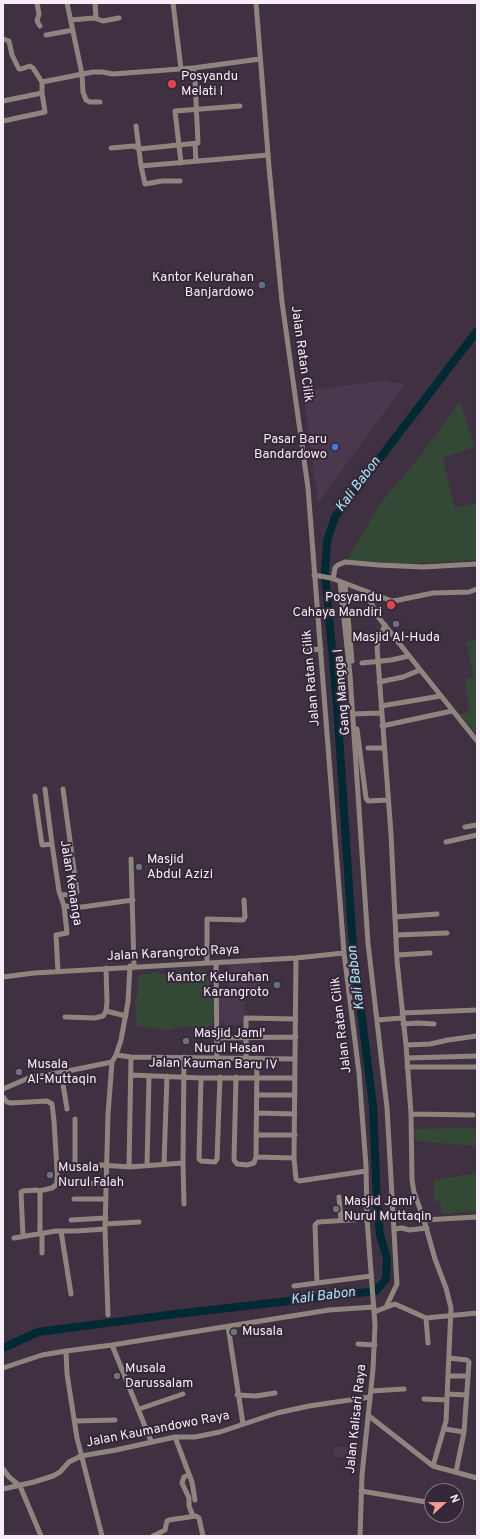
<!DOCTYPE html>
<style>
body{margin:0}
#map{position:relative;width:480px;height:1539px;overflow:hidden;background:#3f3142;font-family:Overpass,sans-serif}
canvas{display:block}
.frame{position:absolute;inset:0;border:4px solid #f6edf8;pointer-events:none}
.north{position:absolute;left:424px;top:1483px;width:40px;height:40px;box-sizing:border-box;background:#352737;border:1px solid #827684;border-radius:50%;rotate:68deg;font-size:11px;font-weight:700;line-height:16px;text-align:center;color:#f6edf8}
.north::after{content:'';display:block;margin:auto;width:14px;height:18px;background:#f59c91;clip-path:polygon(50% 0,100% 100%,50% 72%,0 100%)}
</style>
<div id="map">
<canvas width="480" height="1539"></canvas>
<div class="frame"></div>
<div class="north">N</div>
</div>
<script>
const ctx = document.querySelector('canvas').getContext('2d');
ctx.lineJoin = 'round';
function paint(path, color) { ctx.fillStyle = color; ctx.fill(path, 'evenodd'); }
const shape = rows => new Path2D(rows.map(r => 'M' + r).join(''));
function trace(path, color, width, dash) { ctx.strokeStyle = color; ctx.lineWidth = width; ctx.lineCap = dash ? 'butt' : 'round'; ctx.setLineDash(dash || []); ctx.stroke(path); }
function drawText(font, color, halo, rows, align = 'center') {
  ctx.font = font + ' Overpass,sans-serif'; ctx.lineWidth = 4; ctx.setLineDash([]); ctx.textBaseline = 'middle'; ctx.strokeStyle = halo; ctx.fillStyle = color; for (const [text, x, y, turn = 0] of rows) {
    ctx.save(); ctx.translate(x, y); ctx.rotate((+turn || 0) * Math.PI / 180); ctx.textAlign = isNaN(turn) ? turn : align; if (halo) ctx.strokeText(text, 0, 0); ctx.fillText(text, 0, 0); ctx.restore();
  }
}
paint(shape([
 [382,381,405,384,318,503,303,391],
 [228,962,261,962,261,990,244,991,245,1023,225,1026,225,1021,219,1021,218,991,228,991],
 [358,1446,359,1457,334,1457,333,1447]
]), '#4a384e');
paint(shape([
 [460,402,474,447,443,458,455,508,477,503,477,560,405,564,347,560,380,504,416,461],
 [477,639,477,735,459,714,469,713,465,679,474,677,466,642],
 [199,969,205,970,209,973,211,982,210,993,214,999,213,1024,206,1028,181,1027,168,1030,137,1026,135,1000,139,989,137,980,140,974,151,974,155,971,165,975,178,970,191,973],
 [471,1128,477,1130,477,1146,415,1141,415,1129],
 [477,1173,477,1211,442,1214,440,1201,434,1201,434,1180]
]), '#344935');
trace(shape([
 [3,1348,38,1332,176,1314,376,1291,386,1279,387,1258,380,1235,377,1203,373,1105,353,948,337,705,325,572,327,541,335,517,477,331]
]), '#002a33', 8);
trace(shape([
 [37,3,39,14,37,21,40,26],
 [67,3,82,74,83,92,86,100,90,102,100,102],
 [95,3,96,18],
 [173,3,181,69],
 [256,3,269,167,282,302,308,488,344,953,359,1073,366,1166,367,1219,375,1325,373,1369,362,1475,360,1536],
 [71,20,94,18,103,21,119,18],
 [46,35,73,30],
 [3,39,9,41,12,55,19,69,21,69,30,66,33,68,42,82,42,93,3,101],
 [42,82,93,72,102,72,113,74,193,68,260,59],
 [3,121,45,112,42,93],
 [136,126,141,166,268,155],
 [195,144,196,161],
 [111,148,134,146,139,149,198,143,195,80,193,68],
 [181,163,175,111,240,106],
 [141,166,145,184,162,181,180,181],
 [314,575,331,578,392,601,399,600,433,593,469,592,477,589],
 [333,579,335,568,338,565,345,562,379,565,423,567,477,564],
 [340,582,350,675,368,943,387,1108,397,1284,386,1307],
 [345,584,352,661],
 [365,591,379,618,477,741],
 [385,625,379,638,377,647,391,834,397,961,406,1045,411,1114,412,1180,414,1192,424,1220,435,1259,446,1288,451,1308,446,1421,433,1466],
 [309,650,321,649],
 [362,663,391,660,409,656],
 [379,682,403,677,420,670],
 [381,706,441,696],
 [353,714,381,713],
 [382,726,452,711],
 [357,729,366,798,368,801,388,800],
 [368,748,383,748],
 [45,789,52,844,59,891,64,906,67,933,56,935,58,972],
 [35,796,42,845,52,844],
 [465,827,477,825],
 [446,842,477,835],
 [131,859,134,966],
 [61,895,75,894,77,892,63,789],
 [64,906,82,907,133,900],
 [395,917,437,914],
 [396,935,447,933],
 [397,955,430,953],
 [296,958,294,1158,296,1179,299,1181,366,1171],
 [207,963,207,919,243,920,245,917,244,900],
 [216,963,217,1058],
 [3,977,34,973,296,958,344,953],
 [106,1011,126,1016],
 [402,1013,477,1010],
 [65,1017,95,1018,103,1016,106,1011,107,1002,106,968],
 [377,1020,402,1018],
 [403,1024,418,1023,434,1024],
 [217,1038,296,1037],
 [406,1045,430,1044,448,1040,477,1036],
 [116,1055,131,1057,295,1059],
 [184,1057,183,1163,184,1204],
 [246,1058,246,1018,296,1019],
 [407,1058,477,1056],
 [407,1067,477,1067],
 [61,1072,67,1109],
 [131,1075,201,1078,295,1078],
 [236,1077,234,1160,237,1164,247,1165,254,1163,256,1157,257,1058],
 [201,1078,199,1159,201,1161,215,1162,217,1159,220,1077],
 [3,1089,31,1077,48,1075,112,1062],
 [257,1095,295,1095],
 [3,1097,7,1102,11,1103,47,1101,52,1104,54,1121,57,1170],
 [257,1113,295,1114],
 [411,1114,473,1115],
 [256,1135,295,1135],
 [256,1157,294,1158],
 [164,1164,167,1076],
 [147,1166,149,1076],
 [129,1167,131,1057],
 [75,1168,75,1119],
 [106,1183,59,1184,57,1182,57,1170,102,1165,129,1167,183,1163],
 [39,1191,52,1188,58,1183],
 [339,1197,341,1220],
 [74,1199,106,1199],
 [71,1220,106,1218],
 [424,1220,477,1217],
 [105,1224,139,1222],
 [395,1229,402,1228,409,1230,427,1228],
 [61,1231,71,1294],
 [42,1233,42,1253],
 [23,1236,21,1192,23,1191,37,1190,40,1192,40,1233],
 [14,1238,56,1231,76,1231,105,1229],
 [317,1283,315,1225,318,1222,367,1219],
 [294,1286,371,1276],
 [374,1312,395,1304,426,1318,477,1313],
 [108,1315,105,1229,108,1114,112,1062,116,1055,121,1040,128,1002,130,966],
 [426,1318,428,1343],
 [228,1326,243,1424],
 [358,1344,375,1345],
 [112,1345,151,1441],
 [66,1351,67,1374,77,1438,102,1536],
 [449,1358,467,1360,469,1362,464,1432,456,1472],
 [3,1368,42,1355,66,1351,112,1345,329,1310,374,1307],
 [448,1376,468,1376],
 [371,1391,404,1389],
 [447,1394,467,1395],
 [237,1395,256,1396,275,1393],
 [424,1399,447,1400],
 [139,1409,183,1394],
 [369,1416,433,1466,477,1478],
 [74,1421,115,1420],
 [445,1429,464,1432],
 [175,1437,192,1482,195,1500],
 [3,1469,9,1477,20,1486,41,1536],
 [189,1475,184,1477,182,1483,189,1498,189,1506,193,1516],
 [3,1489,34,1482,53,1476,60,1472,69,1462,81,1456,116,1450,175,1437,195,1437,220,1432,277,1413,309,1406,370,1397],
 [361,1491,432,1503],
 [153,1536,165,1530,167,1521,169,1520,196,1516,199,1518,203,1536]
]), '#90847f', 5);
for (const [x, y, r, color] of [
 [172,84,5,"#e0444e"],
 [262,285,4,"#5c6f8a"],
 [335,447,4,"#3f7fe0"],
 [391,605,5,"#e0444e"],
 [396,624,4,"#6b7280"],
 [139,867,4,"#6b7280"],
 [277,985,4,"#5c6f8a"],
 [186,1041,4,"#6b7280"],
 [19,1072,4,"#6b7280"],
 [50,1175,4,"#6b7280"],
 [336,1209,4,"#6b7280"],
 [234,1332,4,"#6b7280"],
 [117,1376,4,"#6b7280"]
]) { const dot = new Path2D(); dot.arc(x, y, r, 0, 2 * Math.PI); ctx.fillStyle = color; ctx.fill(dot); trace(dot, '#352737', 1.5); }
drawText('13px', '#f6edf8', '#352737', [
 ["Posyandu",181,77],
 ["Melati I",181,92],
 ["Kantor Kelurahan",254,278,"right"],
 ["Banjardowo",254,293,"right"],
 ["Pasar Baru",327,440,"right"],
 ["Bandardowo",327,455,"right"],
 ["Posyandu",382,598,"right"],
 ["Cahaya Mandiri",382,613,"right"],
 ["Masjid Al-Huda",396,638,"center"],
 ["Masjid",147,860],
 ["Abdul Azizi",147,875],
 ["Kantor Kelurahan",269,978,"right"],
 ["Karangroto",269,993,"right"],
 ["Masjid Jami'",194,1034],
 ["Nurul Hasan",194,1049],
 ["Musala",27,1065],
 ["Al-Muttaqin",27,1080],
 ["Musala",58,1168],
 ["Nurul Falah",58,1183],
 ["Masjid Jami'",344,1202],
 ["Nurul Muttaqin",344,1217],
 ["Musala",242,1332],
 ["Musala",125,1369],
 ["Darussalam",125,1384]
], 'left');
drawText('13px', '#f6edf8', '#352737', [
 ["Jalan Ratan Cilik",301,354,82],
 ["Jalan Ratan Cilik",312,678,-95],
 ["Gang Mangga I",343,692,-95],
 ["Jalan Kenanga",70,883,81],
 ["Jalan Karangroto Raya",173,954,-3],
 ["Jalan Ratan Cilik",342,1025,-97],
 ["Jalan Kauman Baru IV",213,1065,1],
 ["Jalan Kalisari Raya",357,1419,-84],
 ["Jalan Kaumandowo Raya",158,1430,-11]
]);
drawText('italic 14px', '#a4e8fa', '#352737', [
 ["Kali Babon",359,485,-53],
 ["Kali Babon",357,978,-97],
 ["Kali Babon",323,1297,-7]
]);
</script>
